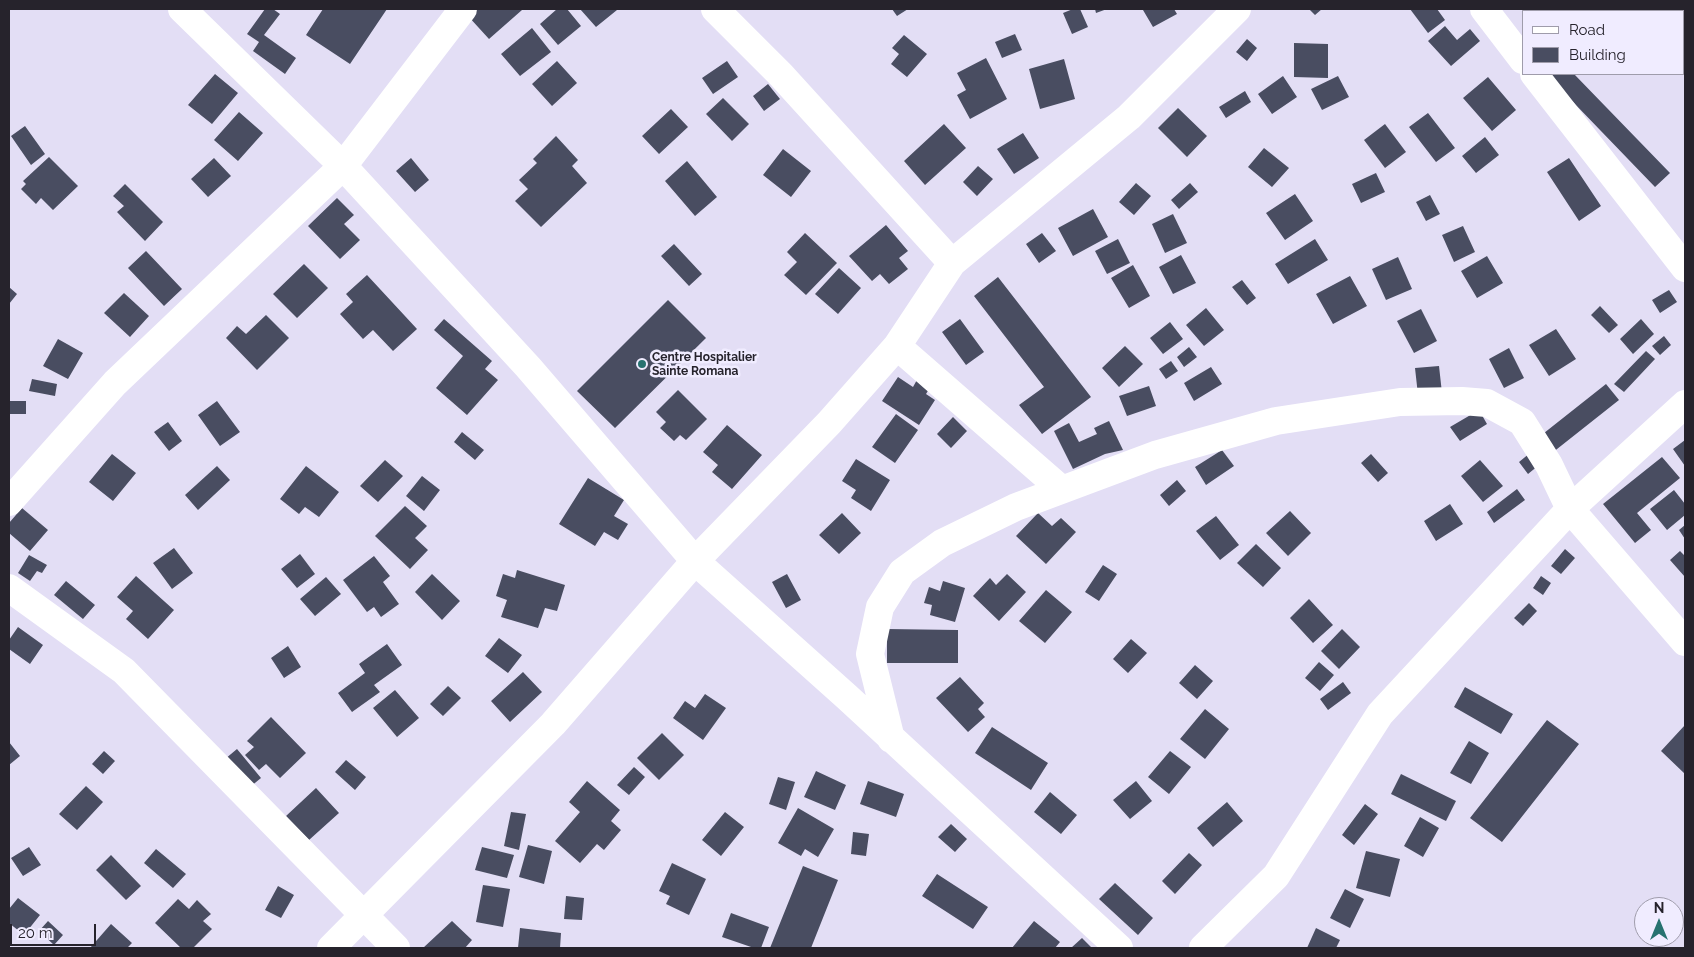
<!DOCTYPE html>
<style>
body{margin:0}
#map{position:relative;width:1694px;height:957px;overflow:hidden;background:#e3def5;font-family:Raleway,sans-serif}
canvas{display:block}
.frame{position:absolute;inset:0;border:10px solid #26232c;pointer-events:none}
.legend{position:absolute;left:1522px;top:10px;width:162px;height:65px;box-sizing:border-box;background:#f0ecff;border:1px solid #9f9cab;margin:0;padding:6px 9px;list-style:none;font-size:15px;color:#26232c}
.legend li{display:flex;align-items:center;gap:10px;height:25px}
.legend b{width:25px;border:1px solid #9f9cab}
.north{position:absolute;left:1634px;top:897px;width:50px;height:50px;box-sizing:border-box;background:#f0ecff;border:1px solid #9f9cab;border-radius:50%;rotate:0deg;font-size:14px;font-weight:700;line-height:20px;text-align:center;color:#26232c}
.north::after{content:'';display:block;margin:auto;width:18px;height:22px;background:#277270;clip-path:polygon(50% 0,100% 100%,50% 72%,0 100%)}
.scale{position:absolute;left:10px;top:924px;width:86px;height:22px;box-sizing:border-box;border:2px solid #26232c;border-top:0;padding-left:6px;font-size:15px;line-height:18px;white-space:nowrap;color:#26232c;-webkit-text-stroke:4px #f0ecff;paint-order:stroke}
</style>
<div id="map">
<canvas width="1694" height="957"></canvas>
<div class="frame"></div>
<ul class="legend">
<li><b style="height:6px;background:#fff"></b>Road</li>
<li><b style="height:14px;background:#494d61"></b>Building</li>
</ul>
<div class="north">N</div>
<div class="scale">20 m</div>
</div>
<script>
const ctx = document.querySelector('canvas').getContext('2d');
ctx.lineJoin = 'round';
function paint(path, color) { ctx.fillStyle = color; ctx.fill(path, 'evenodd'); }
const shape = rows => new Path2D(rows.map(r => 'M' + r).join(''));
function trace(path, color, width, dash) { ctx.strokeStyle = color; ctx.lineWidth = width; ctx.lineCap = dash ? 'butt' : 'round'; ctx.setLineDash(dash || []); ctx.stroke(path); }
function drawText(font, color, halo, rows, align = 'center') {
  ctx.font = font + ' Raleway,sans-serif'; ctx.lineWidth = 5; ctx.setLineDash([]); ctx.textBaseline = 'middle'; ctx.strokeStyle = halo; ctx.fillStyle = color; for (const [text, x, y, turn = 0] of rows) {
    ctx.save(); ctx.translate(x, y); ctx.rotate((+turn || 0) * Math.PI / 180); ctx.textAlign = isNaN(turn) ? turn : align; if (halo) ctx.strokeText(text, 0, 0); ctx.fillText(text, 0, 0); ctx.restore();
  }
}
paint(shape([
 [265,9,273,9,280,14,264,35,296,58,285,74,253,51,259,42,247,34],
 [323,9,387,9,350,64,306,35],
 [476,9,520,9,522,10,489,39,468,16],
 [557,9,567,9,581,26,558,45,540,24],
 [580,9,616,9,617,10,596,27],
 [892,9,908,9,897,16],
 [1073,9,1080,9,1088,27,1072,34,1063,13],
 [1095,9,1107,9,1096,13],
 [1145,9,1174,9,1177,14,1153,27,1143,10],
 [1309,9,1322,9,1315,15],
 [1410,9,1437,9,1445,20,1428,33],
 [1445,26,1457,40,1470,29,1480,41,1451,66,1428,41],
 [532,28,551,52,520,76,501,54],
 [1015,34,1022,50,1002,58,995,42],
 [904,35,927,54,907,77,891,64,899,54,892,48],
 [1247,39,1257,48,1247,61,1236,52],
 [1294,43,1328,44,1328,78,1294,77],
 [986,58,1007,99,970,119,957,95,966,90,957,73],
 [1064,59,1075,99,1040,109,1029,69],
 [557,61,577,83,552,106,532,84],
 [727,61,738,77,713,94,702,78],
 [215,74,238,93,212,124,188,105],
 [1546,74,1574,74,1670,173,1655,187],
 [1283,76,1297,97,1272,114,1258,94],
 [1338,76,1349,97,1322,110,1311,89],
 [1488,77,1516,110,1492,131,1463,98],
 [768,84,780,99,764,111,753,96],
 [1245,91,1251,102,1226,118,1219,107],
 [723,98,749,124,732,141,706,114],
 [1178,108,1207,136,1187,157,1158,128],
 [671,109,688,127,659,154,642,136],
 [239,112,263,133,238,161,214,140],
 [1428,113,1455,148,1436,162,1409,127],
 [944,124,966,148,925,185,904,161],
 [1385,124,1406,152,1385,168,1364,140],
 [25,126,45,154,31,165,11,136],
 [1023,133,1039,158,1014,174,997,149],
 [556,136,578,160,572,166,587,183,541,227,515,201,528,189,519,180,537,163,533,159],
 [1485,137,1499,155,1476,173,1462,156],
 [1264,148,1289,168,1272,187,1248,167],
 [783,149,811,171,791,197,763,175],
 [49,157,78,186,53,210,41,198,36,204,21,189,26,184,23,181],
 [214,158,231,176,208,197,191,179],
 [411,158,429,180,415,192,396,171],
 [1569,158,1601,206,1579,221,1547,172],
 [687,161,717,197,695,216,665,181],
 [978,166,993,179,977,196,963,182],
 [1376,173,1385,192,1361,203,1352,184],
 [1136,183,1151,196,1134,215,1119,202],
 [1190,183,1198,192,1179,209,1171,200],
 [125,184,163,222,145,241,117,212,124,206,113,196],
 [1295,194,1313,221,1285,240,1266,213],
 [1430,195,1440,214,1426,221,1416,202],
 [337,198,354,215,344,224,360,240,340,259,308,226],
 [1093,209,1108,237,1073,256,1058,228],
 [1173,214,1187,243,1165,253,1152,224],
 [886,225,908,251,899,258,908,269,889,284,880,274,872,281,849,256],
 [1463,226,1475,252,1454,262,1442,235],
 [805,233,837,263,806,295,784,275,797,262,787,252],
 [1042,233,1056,251,1039,263,1026,244],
 [1118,239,1130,263,1107,274,1095,251],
 [1315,239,1328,260,1288,284,1275,264],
 [674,244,702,274,689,286,661,256],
 [146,251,182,289,164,306,128,268],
 [1181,255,1196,283,1173,294,1159,267],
 [1487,256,1503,283,1477,298,1461,271],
 [1398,257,1412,289,1386,300,1372,269],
 [304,264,328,288,297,318,273,294],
 [1133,265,1150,296,1129,308,1111,278],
 [839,268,861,288,838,314,815,294],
 [367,275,417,329,393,351,373,330,363,339,340,314,353,302,346,294],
 [1350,276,1367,306,1333,324,1316,294],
 [998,277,1091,397,1042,434,1019,405,1044,387,974,296],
 [1242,280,1256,298,1247,305,1232,287],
 [9,287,17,294,9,304],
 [1669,290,1677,302,1660,313,1652,300],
 [124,293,149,316,130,337,104,313],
 [668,300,706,338,615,428,577,391],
 [1600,306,1618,325,1609,333,1591,315],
 [1206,308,1224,330,1204,346,1186,325],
 [1421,309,1437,341,1414,353,1397,321],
 [266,315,289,338,257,370,226,338,237,326,246,334],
 [444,319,492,361,485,369,498,380,467,415,436,388,463,356,434,330],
 [960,319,984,352,966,365,942,332],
 [1641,319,1654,334,1633,354,1620,339],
 [1170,322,1183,339,1163,354,1150,338],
 [1556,329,1576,359,1549,376,1529,345],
 [1664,336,1671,345,1660,355,1652,346],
 [58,339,83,353,68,379,43,366],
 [1125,346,1143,364,1119,387,1102,368],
 [1189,347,1197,357,1184,367,1177,357],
 [1509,348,1524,378,1504,388,1489,359],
 [1646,351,1655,359,1624,392,1614,384],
 [1171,361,1178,371,1166,379,1159,369],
 [1439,366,1442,393,1418,395,1415,368],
 [1211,367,1222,384,1194,401,1184,383],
 [898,377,913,387,918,378,931,386,926,394,935,400,919,425,882,401],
 [32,379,57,384,55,396,29,391],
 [1606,384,1619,400,1552,453,1539,437],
 [1149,386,1156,406,1127,416,1119,396],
 [678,390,707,419,686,440,680,435,674,441,660,428,666,422,656,412],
 [9,401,26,401,26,414,9,414],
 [217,401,240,432,220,446,198,415],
 [1479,410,1487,424,1460,441,1450,427],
 [896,414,918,430,895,463,872,447],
 [953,417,967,431,951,448,937,434],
 [1109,421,1123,450,1105,454,1073,469,1054,431,1069,423,1079,442,1097,434,1094,428],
 [168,422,182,441,169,451,154,432],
 [727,425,762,455,732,489,712,472,718,465,703,452],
 [462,432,484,450,475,460,454,442],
 [1685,440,1685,466,1673,449],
 [1222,450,1234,466,1206,485,1195,467],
 [1530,453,1539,465,1528,474,1519,462],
 [112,454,136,473,113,501,89,482],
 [1371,454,1388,473,1378,482,1361,463],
 [1662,457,1680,478,1637,513,1651,530,1635,543,1603,504],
 [856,459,890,480,871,511,851,498,856,490,842,481],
 [385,460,403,476,378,502,360,486],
 [1480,460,1503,486,1483,502,1461,476],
 [217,466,230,480,198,510,185,495],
 [306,466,339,492,319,517,305,507,299,514,280,499],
 [422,476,440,490,424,511,406,496],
 [588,478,624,500,614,516,628,524,618,540,604,532,595,546,559,524],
 [1177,480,1186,491,1169,506,1160,495],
 [1517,489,1525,500,1494,523,1487,512],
 [1674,490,1685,504,1685,515,1667,530,1650,509],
 [1450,504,1463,524,1436,541,1424,521],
 [405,506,427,526,415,538,428,550,410,569,375,536],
 [22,508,48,530,30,551,9,533,9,523],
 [1290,511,1311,533,1288,556,1266,533],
 [842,513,861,533,839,554,819,535],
 [1038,513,1052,526,1061,518,1076,532,1046,564,1016,536],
 [1216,516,1239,545,1220,560,1196,531],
 [1685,525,1685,539,1679,530],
 [1256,544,1281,568,1263,587,1237,563],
 [174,548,193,573,172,589,153,563],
 [1565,549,1575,558,1561,574,1551,566],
 [1680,551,1685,556,1685,577,1670,560],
 [300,554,315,574,297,588,281,569],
 [29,555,47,565,42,573,37,571,30,581,18,573],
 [374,556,390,576,383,582,399,604,381,617,374,607,367,612,343,580],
 [1103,565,1117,574,1099,601,1085,592],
 [517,570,565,585,557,611,545,608,538,628,501,617,507,600,496,596,503,574,515,578],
 [432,574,460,601,442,620,415,592],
 [787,574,801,600,786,608,772,582],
 [1007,574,1026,592,999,621,973,596,990,578,996,585],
 [136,576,174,610,148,639,126,619,133,611,117,597],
 [1541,576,1551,583,1543,595,1533,588],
 [326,577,341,594,315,616,300,599],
 [66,581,95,605,83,619,54,595],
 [943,581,965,588,955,622,930,615,932,605,924,603,929,587,940,591],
 [1046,590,1072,612,1045,643,1019,621],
 [1309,599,1333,625,1313,643,1290,618],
 [1529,603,1537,611,1523,626,1514,618],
 [18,627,43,645,30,664,9,649,9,640],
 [887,629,958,630,958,663,887,663],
 [1342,629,1360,647,1339,669,1321,651],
 [499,638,522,655,508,673,485,656],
 [1131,639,1147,653,1128,673,1113,659],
 [387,644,402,665,374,685,380,692,352,712,338,693,365,673,359,664],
 [288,646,301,667,284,678,271,658],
 [1319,662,1334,675,1320,691,1305,678],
 [1195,665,1213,681,1197,699,1179,683],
 [523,672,542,692,510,722,491,701],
 [960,677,984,703,978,709,985,717,968,732,936,698],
 [1343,682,1351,693,1328,710,1320,699],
 [448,686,461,698,443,716,430,704],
 [1465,687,1513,714,1501,734,1454,707],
 [395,690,419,718,397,737,373,708],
 [705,694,726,708,703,740,673,718,685,701,695,708],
 [1205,709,1229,729,1205,759,1180,739],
 [271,717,306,753,280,778,266,764,259,770,245,755,254,747,247,741],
 [1547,720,1579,744,1502,842,1470,818],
 [1685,725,1685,774,1661,751],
 [992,727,1048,763,1031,790,975,753],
 [662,733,684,755,659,780,637,758],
 [1469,741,1489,753,1471,784,1450,773],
 [9,742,20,756,9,765],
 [237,749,261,778,250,787,225,759],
 [104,751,115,761,103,774,92,764],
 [1170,751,1191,767,1169,794,1148,777],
 [346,760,366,777,355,790,335,772],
 [634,767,645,777,629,795,617,785],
 [816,771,846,785,835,810,804,797],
 [1401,774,1456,801,1446,821,1391,794],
 [778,777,795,782,786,810,769,804],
 [587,781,620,810,611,821,621,830,604,850,597,844,580,863,555,841,580,812,569,802],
 [868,781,904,794,896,817,860,804],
 [1136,781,1152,801,1130,819,1113,800],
 [86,786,103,802,77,830,59,814],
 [316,788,339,813,309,840,286,816],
 [1050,792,1077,815,1061,834,1034,812],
 [1227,802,1243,821,1213,847,1197,828],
 [1365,804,1378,814,1354,845,1342,835],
 [798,808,834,829,818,857,805,849,801,856,778,843],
 [511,812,526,814,519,850,504,846],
 [725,812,744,827,721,856,702,840],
 [1420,817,1439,828,1423,857,1404,846],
 [951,824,967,839,955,852,938,837],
 [853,832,869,834,866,856,851,854],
 [528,845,552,851,544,884,519,877],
 [29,847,41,865,23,876,11,858],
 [482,847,514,855,507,878,475,870],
 [156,849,186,874,173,888,144,863],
 [1366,851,1400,859,1390,897,1356,888],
 [1189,853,1202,865,1175,894,1162,881],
 [111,855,141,886,126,900,96,870],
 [672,863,706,879,689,915,666,904,670,896,659,891],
 [803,866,838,880,811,948,770,948],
 [937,874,988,907,973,929,922,896],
 [1115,883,1153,918,1138,935,1099,899],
 [483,885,510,889,503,927,476,922],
 [278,886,294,895,281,918,265,910],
 [1345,889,1364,899,1350,928,1330,918],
 [566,896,584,898,582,920,564,919],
 [18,898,40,915,24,935,9,923,9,909],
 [178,899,189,909,197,900,211,914,203,921,212,929,193,948,181,948,155,923],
 [731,913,769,927,761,948,754,948,722,937],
 [48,921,63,935,54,945,39,931],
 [452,921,472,940,465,948,423,948],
 [1034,921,1060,942,1055,948,1012,948],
 [111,924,132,943,127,948,90,948],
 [520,928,561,933,560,948,518,948],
 [1316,928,1340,940,1336,948,1307,948],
 [1082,938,1092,948,1071,948]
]), '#494d61');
trace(shape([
 [182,9,343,166,528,367,695,561,847,697,1119,948],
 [715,9,781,75,952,263],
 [1484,9,1523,60],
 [1534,74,1685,268],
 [897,346,1061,489],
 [9,502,115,383,343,166,463,9],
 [9,588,124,671,396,948],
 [891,739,870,654,880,607,902,572,942,543,1016,507,1155,455,1276,421,1400,402,1462,401,1487,403,1522,422,1549,465,1570,509,1685,642],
 [331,948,553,724,695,561,829,423,897,346,952,263,1129,117,1237,9],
 [1203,948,1276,876,1380,714,1570,509,1685,404]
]), '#fff', 28);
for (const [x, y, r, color] of [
 [642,364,5,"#277270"]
]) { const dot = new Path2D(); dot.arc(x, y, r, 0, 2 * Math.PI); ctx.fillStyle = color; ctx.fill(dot); trace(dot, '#f0ecff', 2); }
drawText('bold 12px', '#26232c', '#f0ecff', [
 ["Centre Hospitalier",652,357],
 ["Sainte Romana",652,371]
], 'left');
</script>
